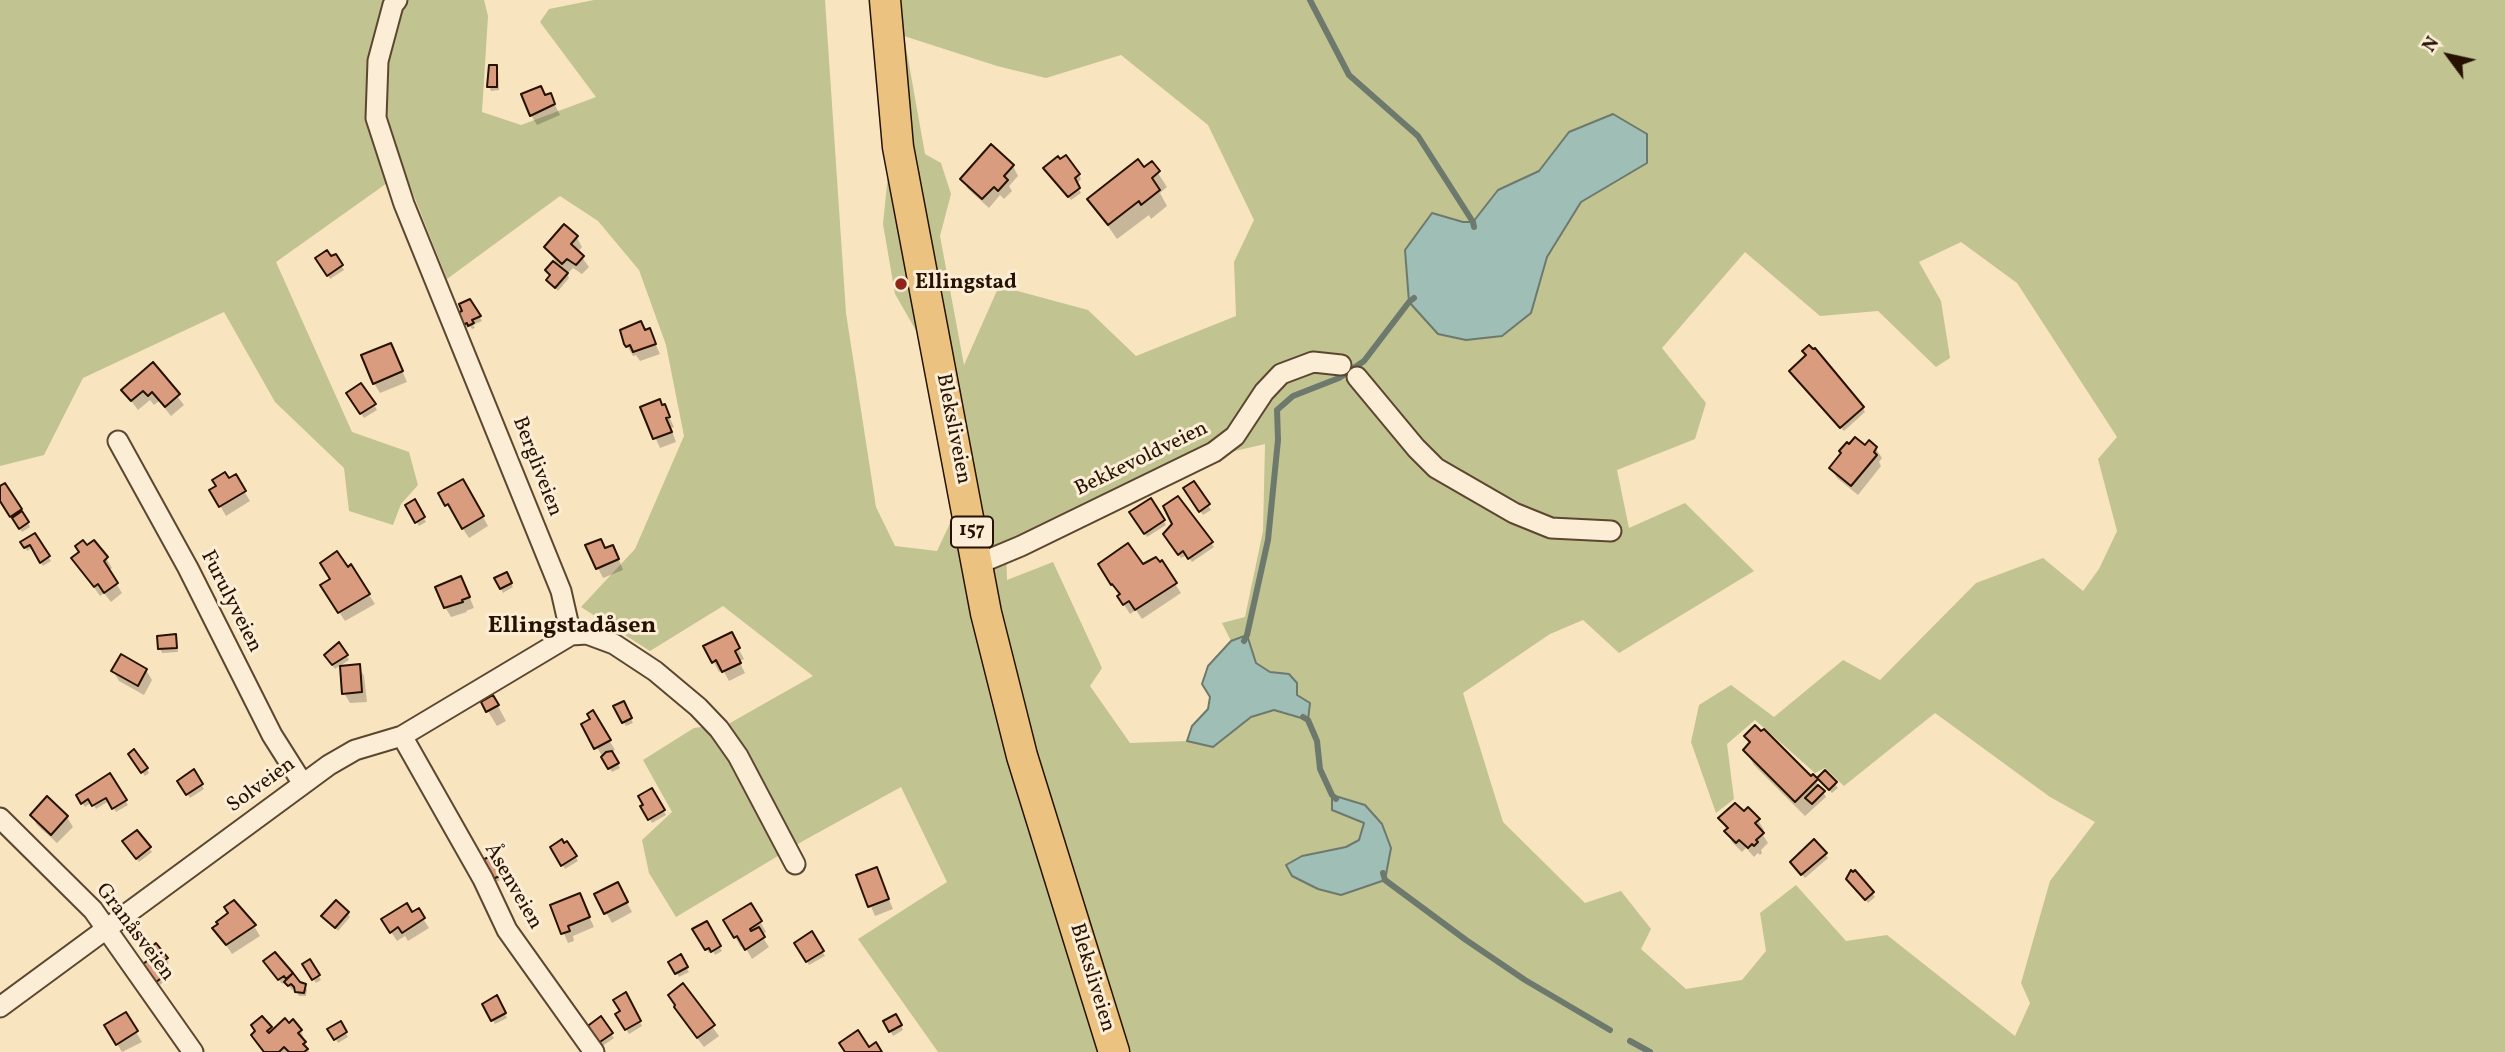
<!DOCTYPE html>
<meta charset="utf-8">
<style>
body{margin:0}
#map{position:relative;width:2505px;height:1052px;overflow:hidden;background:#f9e4c0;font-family:Vollkorn,serif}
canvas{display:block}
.north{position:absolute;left:2414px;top:21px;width:70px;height:70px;-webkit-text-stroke:5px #fbedd6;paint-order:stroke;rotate:303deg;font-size:19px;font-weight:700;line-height:28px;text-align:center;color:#271200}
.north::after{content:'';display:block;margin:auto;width:24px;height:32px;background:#271200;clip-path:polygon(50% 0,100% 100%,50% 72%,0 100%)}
</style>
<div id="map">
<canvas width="2505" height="1052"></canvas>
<div class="north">N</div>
</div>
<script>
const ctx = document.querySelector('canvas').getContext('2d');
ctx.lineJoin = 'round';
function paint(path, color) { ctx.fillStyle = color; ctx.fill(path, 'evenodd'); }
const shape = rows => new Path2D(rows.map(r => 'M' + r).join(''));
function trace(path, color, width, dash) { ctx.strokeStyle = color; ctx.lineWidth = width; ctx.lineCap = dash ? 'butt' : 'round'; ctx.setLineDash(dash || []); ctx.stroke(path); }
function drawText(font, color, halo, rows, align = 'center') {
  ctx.font = font + ' Vollkorn,serif'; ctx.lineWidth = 6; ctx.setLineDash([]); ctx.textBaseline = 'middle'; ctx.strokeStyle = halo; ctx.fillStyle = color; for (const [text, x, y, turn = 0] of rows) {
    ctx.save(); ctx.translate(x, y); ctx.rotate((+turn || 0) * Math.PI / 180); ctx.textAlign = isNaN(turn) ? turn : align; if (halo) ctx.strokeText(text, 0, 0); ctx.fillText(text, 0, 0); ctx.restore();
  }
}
paint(shape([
 [0,0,484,0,488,16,482,112,521,125,596,97,540,22,549,9,594,0,825,0,846,313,876,507,895,546,937,551,952,519,918,334,895,294,883,224,888,174,869,0,2505,0,2505,1052,938,1052,858,939,947,882,901,787,803,841,676,917,649,873,642,840,672,812,643,760,694,728,730,723,813,676,723,606,650,651,581,607,635,549,684,436,666,345,639,270,598,221,560,196,447,279,404,171,276,262,352,432,409,452,418,485,401,504,393,525,349,511,344,468,275,402,224,312,83,378,44,455,0,466],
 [904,36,997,66,1046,78,1121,55,1208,125,1254,220,1234,262,1236,316,1136,356,1088,310,999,286,964,365,940,236,951,194,941,163,925,154],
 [1569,132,1647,163,1581,202,1547,257,1531,313,1432,213,1463,222,1473,222,1498,190,1539,171],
 [1961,242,2017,283,2117,437,2098,459,2117,531,2099,569,2083,591,2043,558,1976,583,1880,680,1843,660,1774,717,1731,685,1699,705,1691,742,1716,813,1734,799,1727,744,1755,720,1815,773,1825,768,1844,786,1935,713,2050,797,2095,822,2050,881,2021,983,2030,1003,2015,1036,1887,935,1846,941,1796,885,1760,913,1766,951,1742,980,1686,989,1641,949,1651,929,1621,891,1585,903,1503,822,1463,693,1550,634,1583,620,1619,653,1754,571,1685,503,1629,528,1617,470,1695,439,1706,403,1662,348,1745,252,1820,316,1878,311,1936,367,1950,358,1941,301,1919,262],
 [1265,444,1263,531,1245,617,1222,623,1231,641,1247,636,1256,663,1296,695,1294,717,1274,710,1251,717,1213,747,1187,741,1130,743,1090,686,1102,668,1053,562,1007,580,1006,544,1179,464]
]), '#c1c390');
const water = shape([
 [1613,114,1647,134,1647,163,1581,202,1547,257,1531,313,1502,336,1466,340,1438,334,1409,302,1405,250,1432,213,1463,222,1473,222,1498,190,1539,171,1569,132,1613,114],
 [1247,635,1256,663,1270,672,1289,674,1297,683,1297,695,1310,703,1308,720,1274,710,1251,717,1213,747,1187,741,1192,726,1208,709,1210,697,1202,684,1208,666,1231,641,1247,635],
 [1332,795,1365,805,1382,824,1391,848,1385,880,1341,895,1318,889,1292,876,1286,865,1302,856,1346,847,1359,840,1364,823,1332,810,1332,795]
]);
paint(water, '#9ebeb6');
trace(water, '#6e796d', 2);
paint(shape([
 [496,67,498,71,499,90,491,91,489,86],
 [550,95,560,115,537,125,531,115,546,97],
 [1152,164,1167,187,1160,193,1167,206,1151,219,1149,215,1117,239,1089,199],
 [1013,166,1018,176,1009,186,1012,191,1004,199,1000,195,989,208,968,189,962,179],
 [1048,173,1079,175,1081,179,1076,185,1081,193,1071,200],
 [577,238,582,247,578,252,589,267,582,274,573,268,567,274,569,278,558,291,548,280,551,276,547,270,555,261,546,247],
 [335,256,344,270,330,279,318,258,331,259],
 [470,301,482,321,473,325,475,328,472,329,470,326,467,328,459,314,464,311],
 [649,330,660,354,640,361,636,355,633,356,626,344],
 [391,345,407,382,380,393,374,383],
 [153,365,184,405,171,416,159,401,154,405,150,400,138,410,123,390],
 [1794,376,1863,408,1865,412,1844,431],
 [361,385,377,410,364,418,348,393],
 [664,406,674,427,671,428,676,442,660,448,642,408],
 [1865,447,1876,449,1882,458,1879,462,1881,466,1858,495,1837,478,1831,468],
 [235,476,250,501,226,516,211,490],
 [463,481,488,526,469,538,440,494],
 [1194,483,1211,510,1203,515,1186,489],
 [0,488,21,510,30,527,22,532,0,498],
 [1151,500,1166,525,1147,537,1132,513],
 [414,502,426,522,419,526,407,506],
 [34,535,51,561,43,566,32,548,27,551,23,543],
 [1168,539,1211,543,1214,547,1192,562,1187,555,1181,558],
 [587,546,605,550,618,557,623,570,603,578],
 [73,558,106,558,112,568,108,571,122,593,111,602,104,593,100,596],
 [1101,564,1142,566,1175,584,1181,593,1142,619,1136,610,1130,614,1119,597,1124,590,1118,594],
 [351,567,375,604,345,621,328,595],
 [506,574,513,587,503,593,496,579],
 [466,588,474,608,466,611,467,612,451,617,445,607],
 [175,636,178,652,162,653,160,648],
 [736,644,744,659,739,661,745,673,729,681,723,670,719,672,706,647],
 [347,656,349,660,335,669,328,660],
 [359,666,364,676,367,702,350,703,344,693],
 [146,670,152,680,144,695,119,681,113,671],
 [493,697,506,721,497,726,483,703],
 [623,703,633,723,626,726,616,707],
 [592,712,615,750,611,752,620,768,612,772,583,725,592,720],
 [1747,736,1812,779,1813,777,1826,797,1805,816,1754,765,1745,750,1751,744],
 [133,759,147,769,149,773,145,776],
 [194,772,204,789,190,798,179,781],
 [110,776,128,805,116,812,109,801,96,809,92,802,85,807,78,796],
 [1822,783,1835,784,1838,788,1832,793],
 [651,790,666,815,652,823,642,807],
 [1743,814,1758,820,1764,830,1761,832,1768,843,1761,850,1762,853,1760,855,1758,853,1754,857,1746,848,1742,852,1732,842,1721,818],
 [32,815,67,817,73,827,57,843,37,825],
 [567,844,578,861,565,869,552,847],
 [127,846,149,848,152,852,139,862],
 [1825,854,1828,858,1805,878,1795,867],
 [495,861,503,879,490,885],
 [876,869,893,909,875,916,858,876],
 [1850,883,1872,893,1875,897,1868,903],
 [617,884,632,912,612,923,596,895],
 [579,895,594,927,573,936,574,941,568,943,552,906],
 [751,905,766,932,761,935,769,947,752,959,744,945,741,947,725,920],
 [418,911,429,928,408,941,405,936,397,941,389,929],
 [347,913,350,917,338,931,324,916],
 [706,923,722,951,715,955,713,951,709,953,695,930],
 [254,926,260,936,232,954,215,929],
 [811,934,825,956,809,965,796,943],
 [275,954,298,984,305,986,307,990,306,996,299,996,296,990,294,988,292,990,285,981,282,984,268,965],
 [680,957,689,972,679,977,671,962],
 [166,959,169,963,160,969,167,979,160,985,147,969],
 [310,961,321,980,316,983,304,964],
 [682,986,719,1036,704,1047,681,1017],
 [496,998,507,1018,495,1024,484,1004],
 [634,1012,642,1026,629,1034,617,1014],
 [125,1014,142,1042,122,1052,106,1026],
 [896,1016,903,1030,893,1036,885,1022],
 [340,1023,348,1037,338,1043,330,1029],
 [271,1028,273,1032,301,1031,309,1052,264,1052,253,1035],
 [587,1028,611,1034,614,1038,601,1047]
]), '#0003');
trace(shape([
 [1310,0,1349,75,1418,136,1473,222,1474,227],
 [1244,641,1247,635,1268,540,1278,440,1277,410,1293,396,1339,378,1364,361,1409,302,1414,298],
 [1303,717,1308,720,1317,741,1320,769,1332,795,1336,799],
 [1383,873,1385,880,1466,940,1525,980,1610,1030],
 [1630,1041,1650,1052]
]), '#6e796d', 6);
const building = shape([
 [489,65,497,65,497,87,487,87,489,65],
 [541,86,545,95,551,93,555,104,530,116,521,94,541,86],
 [991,144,1014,165,1004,176,1008,180,998,191,994,187,982,199,960,179,991,144],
 [1066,155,1080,174,1075,178,1080,188,1068,197,1043,168,1058,156,1060,159,1066,155],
 [1138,159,1144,167,1152,161,1160,171,1152,178,1160,190,1141,205,1139,201,1108,225,1087,199,1138,159],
 [564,224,578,236,571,244,584,256,576,265,567,259,562,264,544,247,564,224],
 [327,250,331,256,336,254,343,265,327,276,315,258,327,250],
 [553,261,568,273,555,288,546,280,550,275,545,270,553,261],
 [470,299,481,316,472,320,474,323,468,326,467,323,463,325,457,313,462,311,459,304,470,299],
 [641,321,645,330,650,328,656,344,633,352,630,345,626,347,624,344,620,330,641,321],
 [391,343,403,371,373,384,361,355,391,343],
 [1809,345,1813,349,1815,348,1864,407,1840,428,1789,371,1806,355,1802,351,1809,345],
 [153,362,180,394,165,407,152,392,148,396,143,391,131,401,121,390,153,362],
 [361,383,376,404,360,414,346,393,361,383],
 [660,399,662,405,665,404,670,417,666,418,672,432,653,439,640,407,660,399],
 [1855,437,1865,445,1869,440,1877,447,1874,452,1877,455,1851,486,1829,468,1841,453,1839,451,1847,442,1849,444,1855,437],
 [225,472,229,478,236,474,246,491,219,507,209,490,216,486,212,480,225,472],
 [463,479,484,516,462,529,448,504,445,506,438,493,463,479],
 [1194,481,1210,504,1199,512,1183,488,1194,481],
 [5,483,22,509,10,517,0,501,0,486,5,483],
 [1178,496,1213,542,1188,559,1183,551,1178,555,1163,534,1172,524,1163,506,1178,496],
 [1151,498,1165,520,1144,534,1129,512,1151,498],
 [415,499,425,517,415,523,405,505,415,499],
 [22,511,29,522,19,529,12,518,22,511],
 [35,533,50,556,40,563,30,545,24,548,20,542,35,533],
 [601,539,605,548,613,545,619,559,596,569,585,545,601,539],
 [83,540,87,545,94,540,108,557,104,561,118,583,104,593,98,584,94,587,71,558,79,552,75,546,83,540],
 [1128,543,1143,564,1156,557,1160,562,1162,560,1177,583,1135,610,1129,601,1123,605,1117,596,1120,594,1112,584,1111,585,1098,564,1128,543],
 [337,551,348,567,351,564,370,594,338,613,320,585,330,579,320,563,337,551],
 [507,572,512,583,500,589,494,578,507,572],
 [461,576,470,597,462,600,463,602,444,608,435,587,461,576],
 [732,632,740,648,735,651,741,663,722,672,716,660,712,663,703,646,732,632],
 [176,634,177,648,158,649,157,636,176,634],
 [339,642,348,655,332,665,324,655,339,642],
 [121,654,147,669,138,686,111,671,121,654],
 [360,664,362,692,342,694,340,666,360,664],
 [493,695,499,705,486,712,481,702,493,695],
 [624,701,632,718,622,723,613,706,624,701],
 [593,710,611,740,594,749,581,724,590,719,587,714,593,710],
 [1755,725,1761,731,1764,729,1811,776,1813,774,1818,779,1795,802,1743,750,1750,742,1744,736,1755,725],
 [134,749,148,768,141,773,128,754,134,749],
 [612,751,619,763,608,769,601,757,606,752,612,751],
 [194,769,203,784,186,795,177,781,194,769],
 [1825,770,1837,782,1829,790,1817,778,1825,770],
 [110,773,127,800,112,809,106,798,92,806,88,799,81,804,76,795,110,773],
 [1818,785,1825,791,1812,804,1805,798,1818,785],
 [652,788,665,810,648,820,640,806,643,805,638,796,652,788],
 [47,796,68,816,51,835,30,815,47,796],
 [1735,803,1744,811,1748,807,1760,819,1755,823,1764,833,1756,840,1758,842,1754,846,1752,844,1748,848,1739,840,1736,843,1724,831,1728,828,1718,818,1735,803],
 [137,830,151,847,136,859,122,841,137,830],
 [562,839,564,843,567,841,577,856,561,866,550,847,562,839],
 [1814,839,1827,853,1801,875,1790,862,1814,839],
 [494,855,502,875,486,882,477,862,494,855],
 [877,867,889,899,868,907,856,875,877,867],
 [1851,870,1853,872,1855,870,1874,892,1865,900,1846,879,1851,870],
 [618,882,628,902,604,914,594,894,618,882],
 [580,893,590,917,568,926,570,931,561,934,550,905,580,893],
 [234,900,256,925,226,945,212,928,218,924,216,922,228,913,224,907,234,900],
 [336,900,349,912,335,928,321,916,336,900],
 [407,903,412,912,419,908,425,918,402,933,398,927,390,933,381,919,407,903],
 [751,903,762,921,750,929,751,931,759,927,765,937,745,950,737,936,734,938,723,920,751,903],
 [707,921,721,946,711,952,709,948,705,950,692,929,707,921],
 [812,931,824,951,806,962,794,943,812,931],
 [156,943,168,958,159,964,167,974,156,982,143,964,151,958,146,951,156,943],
 [275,952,293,973,286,979,284,976,278,980,263,961,275,952],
 [681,954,688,967,675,974,668,962,681,954],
 [310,959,320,975,312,980,302,964,310,959],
 [293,973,300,982,306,984,304,993,295,992,294,987,291,984,288,986,284,982,293,973],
 [683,983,715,1025,697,1038,674,1007,675,1005,668,995,683,983],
 [626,992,641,1021,625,1030,615,1014,620,1011,613,1000,626,992],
 [497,995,506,1013,491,1021,482,1004,497,995],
 [126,1012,138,1031,116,1045,104,1025,126,1012],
 [896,1014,902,1025,889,1032,883,1021,896,1014],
 [262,1016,272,1027,267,1031,269,1033,285,1018,289,1023,293,1019,302,1030,298,1033,306,1042,303,1044,308,1049,304,1052,289,1052,284,1047,279,1052,264,1052,251,1035,255,1031,251,1025,262,1016],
 [601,1016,613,1033,597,1044,585,1028,601,1016],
 [341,1021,347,1032,334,1040,327,1029,341,1021],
 [858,1030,869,1047,876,1042,882,1052,845,1052,839,1043,858,1030]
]);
paint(building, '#da9c7f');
trace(building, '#271200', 2);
const street = shape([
 [397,0,393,5,378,61,376,118,404,204,561,591,571,635],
 [1357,377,1416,448,1436,468,1514,513,1551,528,1611,531],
 [118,441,188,568,272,735,303,784],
 [978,564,1021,546,1214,452,1235,436,1264,392,1281,374,1313,362,1341,365],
 [402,736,483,879,507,930,594,1052],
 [0,818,93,910,193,1052],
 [0,1007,329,765,355,750,402,736,571,635,587,634,614,644,655,671,698,707,719,729,738,756,795,864]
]);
const primary = shape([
 [885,0,898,147,986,613,1022,756,1114,1052]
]);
trace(street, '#5c4630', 23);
trace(primary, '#271200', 33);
trace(street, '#fbedd6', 19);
trace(primary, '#ecc280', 30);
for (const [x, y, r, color] of [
 [901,284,7,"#8f2418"]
]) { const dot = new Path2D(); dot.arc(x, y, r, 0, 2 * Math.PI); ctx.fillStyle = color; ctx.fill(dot); trace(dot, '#fbedd6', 2.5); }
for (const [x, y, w] of [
 [972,532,42]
]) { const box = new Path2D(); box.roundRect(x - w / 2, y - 15.5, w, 31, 5); ctx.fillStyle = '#fbedd6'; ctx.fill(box); trace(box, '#271200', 2); }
drawText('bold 19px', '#271200', null, [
 ["157",972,532]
]);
drawText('bold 21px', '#271200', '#fbedd6', [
 ["Ellingstad",915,284]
], 'left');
drawText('21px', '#271200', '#fbedd6', [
 ["Bleksliveien",952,429,79],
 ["Bekkevoldveien",1142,460,-26],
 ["Bergliveien",536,467,69],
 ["Furulyveien",230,602,63],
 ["Solveien",262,786,-36],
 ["Åsenveien",512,887,60],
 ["Granåsveien",134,933,53],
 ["Bleksliveien",1091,978,73]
]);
drawText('bold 24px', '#271200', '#fbedd6', [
 ["Ellingstadåsen",572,628]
]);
</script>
